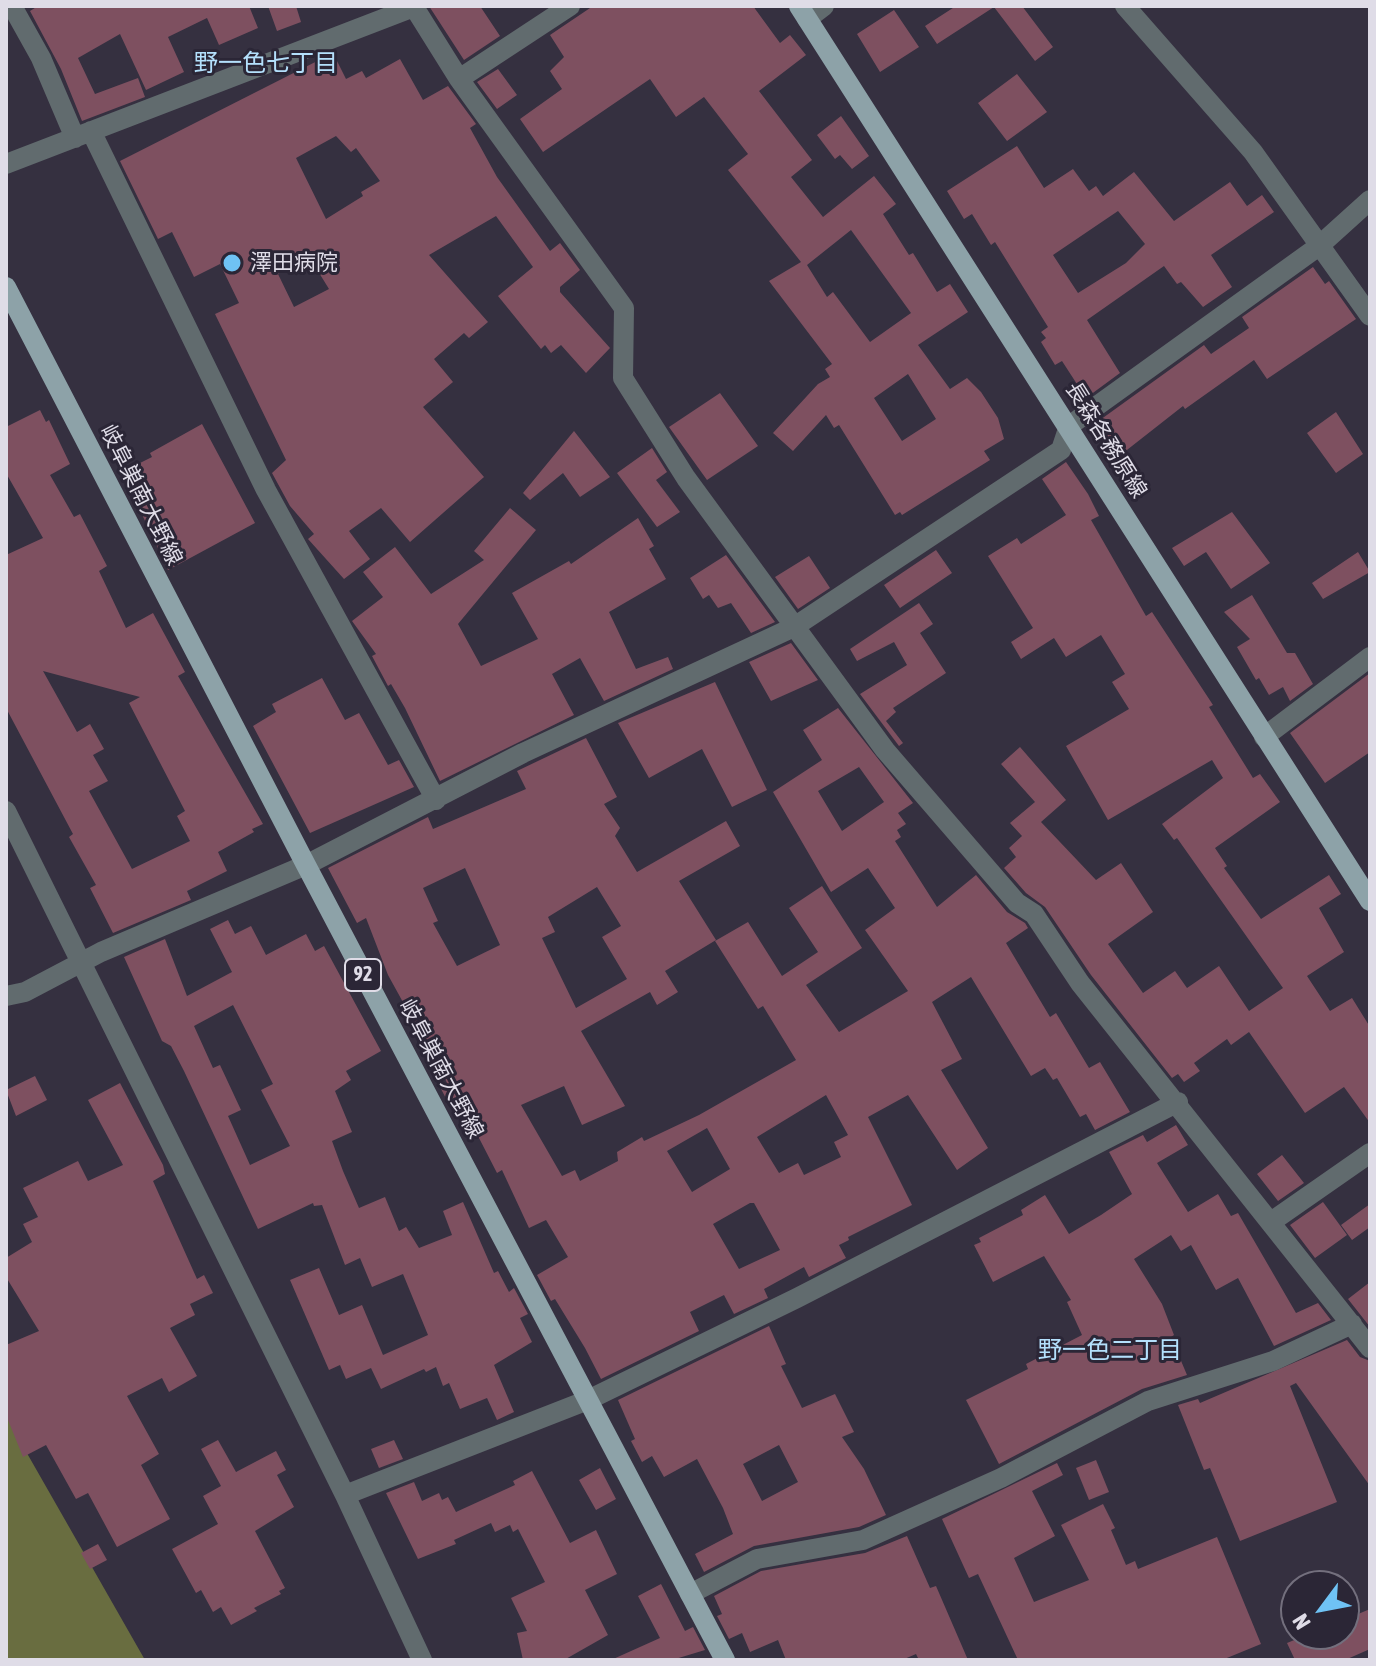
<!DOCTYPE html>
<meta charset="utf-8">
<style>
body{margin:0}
#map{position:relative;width:1376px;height:1666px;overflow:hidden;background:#353040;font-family:"Asap Condensed",sans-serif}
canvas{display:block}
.frame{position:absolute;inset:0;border:8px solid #dfdce7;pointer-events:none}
.north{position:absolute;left:1280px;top:1570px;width:80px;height:80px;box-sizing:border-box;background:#2b2636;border:2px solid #736f7d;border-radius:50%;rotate:238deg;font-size:22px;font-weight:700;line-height:32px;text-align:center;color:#dfdce7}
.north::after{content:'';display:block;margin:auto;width:28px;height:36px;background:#6fc2f4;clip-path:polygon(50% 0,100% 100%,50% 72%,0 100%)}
</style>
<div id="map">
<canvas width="1376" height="1666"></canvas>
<div class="frame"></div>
<div class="north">N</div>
</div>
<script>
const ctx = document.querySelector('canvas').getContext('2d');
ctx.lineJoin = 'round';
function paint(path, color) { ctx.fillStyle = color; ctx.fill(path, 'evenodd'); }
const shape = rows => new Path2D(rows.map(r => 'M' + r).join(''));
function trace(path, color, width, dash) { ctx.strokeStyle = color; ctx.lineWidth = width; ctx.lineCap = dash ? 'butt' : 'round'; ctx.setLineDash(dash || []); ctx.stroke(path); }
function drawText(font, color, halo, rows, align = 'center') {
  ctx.font = font + ' "Asap Condensed","Noto Sans JP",sans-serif'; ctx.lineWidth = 6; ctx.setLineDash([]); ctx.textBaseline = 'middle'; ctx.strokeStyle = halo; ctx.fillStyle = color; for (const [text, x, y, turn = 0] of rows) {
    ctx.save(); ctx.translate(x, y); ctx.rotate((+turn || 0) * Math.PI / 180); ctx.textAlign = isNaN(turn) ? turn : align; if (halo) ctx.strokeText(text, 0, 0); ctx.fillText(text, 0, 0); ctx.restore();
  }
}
paint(shape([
 [6,1377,20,1441,145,1660,6,1660]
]), '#696d40');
paint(shape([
 [38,6,249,6,258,28,219,45,207,18,168,37,184,72,146,90,120,34,78,58,95,94,138,78,145,97,82,121,61,69,30,11],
 [268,6,296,6,301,22,277,31],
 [429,6,480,6,500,36,464,60],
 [593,6,753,6,780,43,790,35,806,55,759,91,812,160,791,177,823,217,874,176,896,204,883,214,909,255,913,253,937,292,950,284,968,312,918,345,950,389,967,378,981,392,998,418,1004,439,984,451,990,460,902,515,900,512,895,515,839,425,834,428,826,415,793,451,773,433,818,384,830,377,825,369,832,364,769,281,801,262,728,170,748,154,704,97,676,117,650,79,543,152,520,119,562,89,550,71,564,57,550,35],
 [851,230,911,313,870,342,833,292,827,297,807,265],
 [908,374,936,419,902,441,874,398],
 [956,6,1022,6,1053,47,1035,61,994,7,937,44,925,26],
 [894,10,919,47,880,72,857,34],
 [333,53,346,79,362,71,366,78,400,59,423,100,448,86,476,124,470,128,497,177,550,251,560,243,580,270,560,287,560,292,610,348,586,373,561,345,551,353,545,345,541,349,498,296,533,267,496,216,429,255,488,322,469,338,464,333,434,359,453,382,423,407,484,477,410,542,381,508,349,531,370,559,344,579,308,539,314,534,290,506,272,473,286,460,215,314,239,303,220,264,194,277,172,232,158,239,120,161],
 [336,136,351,152,356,148,380,181,361,192,363,196,326,219,296,158],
 [308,255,329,289,294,307,278,274],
 [498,69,517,95,497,109,477,82],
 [1017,74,1047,112,1007,141,978,103],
 [841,116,869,156,852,169,840,155,835,159,817,135],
 [1017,146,1044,188,1073,169,1089,191,1096,186,1103,196,1134,172,1174,221,1230,182,1247,206,1262,195,1274,212,1211,255,1232,287,1203,307,1181,282,1177,284,1164,266,1087,320,1120,373,1086,398,1062,361,1055,365,1041,342,1046,338,1041,332,1048,327,995,242,991,245,972,214,964,219,947,191],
 [1118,211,1145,244,1126,263,1078,293,1053,255],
 [1313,267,1325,284,1329,281,1356,319,1267,379,1254,360,1185,409,1183,406,1118,457,1094,426,1100,420,1204,345,1211,354,1249,328,1242,317],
 [720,393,758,446,707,480,669,427],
 [40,410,46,422,49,420,70,464,50,475,74,517,80,514,107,566,99,571,126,628,153,613,185,672,178,676,263,824,252,829,254,832,218,852,227,871,187,891,191,900,113,933,90,888,96,885,69,837,73,834,6,708,6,555,43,538,6,473,6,427],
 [43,671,140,697,129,703,185,811,177,816,190,841,132,869,89,791,108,781,93,755,104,749,90,724,77,732],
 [1336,412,1363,454,1336,473,1307,433],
 [202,424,255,523,168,570,131,491,136,489,126,470,152,457,150,453],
 [574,431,610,477,580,497,563,473,530,500,523,493],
 [652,448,667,472,656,480,680,512,657,527,617,473],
 [1066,462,1088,494,1099,516,1091,520,1146,616,1152,612,1213,705,1209,707,1253,778,1260,774,1280,802,1215,848,1227,866,1224,868,1261,919,1329,875,1341,894,1319,908,1344,952,1307,976,1330,1011,1352,998,1370,1027,1370,1123,1344,1087,1305,1113,1249,1032,1231,1045,1227,1039,1194,1063,1200,1071,1184,1082,1178,1074,1172,1078,1091,975,1045,907,1026,893,1004,868,1016,857,1009,848,1022,836,1010,823,1035,802,1001,764,1020,747,1066,800,1041,822,1096,880,1121,863,1153,912,1108,944,1143,993,1175,971,1187,988,1219,966,1249,1011,1283,988,1177,838,1174,840,1162,824,1223,778,1212,760,1108,820,1066,746,1129,709,1112,682,1125,674,1101,635,1066,657,1054,638,1021,659,1011,642,1033,628,988,556,1017,538,1021,544,1066,515,1042,479],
 [510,508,536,530,458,624,481,666,538,639,512,593,569,561,571,564,638,518,654,546,649,549,666,579,609,612,636,669,668,657,673,669,604,701,580,658,552,674,574,715,440,781,405,708,391,684,388,686,372,656,376,654,352,621,383,597,363,572,395,547,431,594,484,560,474,551],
 [1232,512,1270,563,1231,589,1206,552,1184,566,1172,548],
 [936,550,952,573,900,608,884,585],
 [1358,552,1370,572,1323,599,1312,583],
 [726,555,775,622,751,633,731,603,718,608,709,595,703,599,690,578],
 [809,556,830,588,798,609,775,577],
 [1252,595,1287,653,1295,653,1313,684,1290,701,1283,687,1269,695,1259,678,1256,680,1237,647,1250,639,1224,612],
 [919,603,933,624,920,633,946,673,893,708,896,712,886,721,903,743,899,746,860,694,907,665,894,642,857,661,850,649],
 [791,643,818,680,771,701,749,662],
 [1370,673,1370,752,1325,783,1290,733],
 [322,678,345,720,359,713,388,765,399,760,414,787,310,833,253,726,276,712,272,704],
 [715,682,767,790,732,807,702,749,649,778,618,723],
 [838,708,913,803,898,813,906,824,897,830,901,837,895,841,937,907,976,875,1007,912,1025,923,1028,928,1006,943,1050,1017,1056,1013,1089,1068,1100,1062,1130,1112,1095,1130,1086,1114,1080,1117,1057,1078,1053,1080,1045,1068,1031,1076,971,977,932,1002,962,1059,941,1070,988,1148,957,1170,908,1095,868,1117,912,1205,848,1237,849,1240,839,1245,846,1258,809,1277,804,1267,764,1289,768,1298,734,1314,724,1295,690,1312,699,1331,601,1379,585,1348,555,1299,551,1301,537,1275,568,1257,546,1220,529,1228,502,1170,497,1173,461,1103,451,1108,440,1087,447,1083,418,1022,415,1024,388,975,366,918,357,923,328,868,428,817,433,829,526,789,517,771,586,738,617,797,604,804,620,828,615,836,637,872,726,821,740,846,679,881,716,940,665,971,678,992,657,1005,650,992,581,1031,625,1106,582,1125,564,1086,521,1105,562,1176,575,1170,580,1181,618,1161,617,1152,642,1137,644,1141,699,1115,796,1060,763,1006,758,1009,715,941,748,922,782,976,818,952,789,908,822,886,862,948,806,985,839,1032,908,991,865,930,895,908,868,868,831,892,773,792,822,760,803,730],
 [859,767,884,802,842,831,818,791],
 [465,868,500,945,457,966,433,923,438,921,423,888],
 [597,887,621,926,602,937,627,979,576,1008,542,938,555,932,548,917],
 [826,1095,848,1135,834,1142,841,1157,804,1175,798,1163,779,1173,757,1137],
 [707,1128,730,1169,692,1192,667,1151],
 [750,1203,754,1203,780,1250,739,1269,713,1224],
 [228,920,235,934,251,926,266,955,306,934,315,951,324,946,381,1051,346,1071,351,1080,335,1091,352,1132,332,1141,343,1171,359,1208,385,1197,399,1231,406,1227,419,1248,452,1235,443,1211,463,1202,494,1273,498,1271,509,1292,514,1288,528,1314,520,1318,532,1342,494,1365,514,1412,497,1420,487,1398,460,1409,449,1383,443,1386,436,1367,426,1372,424,1369,381,1389,371,1368,346,1379,340,1365,329,1370,290,1280,319,1268,339,1315,362,1305,383,1355,428,1335,403,1274,372,1287,360,1258,345,1265,322,1205,314,1206,313,1203,258,1229,184,1071,171,1046,162,1041,124,957,165,939,187,996,232,972,210,929],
 [233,1005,273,1084,261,1090,290,1146,250,1165,228,1116,241,1110,220,1065,213,1068,194,1026],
 [35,1076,47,1100,16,1116,6,1090],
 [120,1083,163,1165,165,1174,153,1181,197,1279,204,1275,213,1293,190,1304,195,1315,170,1328,197,1376,169,1392,162,1378,127,1396,159,1454,141,1465,170,1519,117,1547,88,1493,76,1499,46,1445,23,1457,6,1415,6,1345,39,1331,6,1277,6,1258,32,1242,23,1224,38,1217,23,1188,78,1161,88,1181,123,1165,88,1100],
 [1176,1125,1188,1145,1157,1163,1188,1212,1218,1194,1231,1216,1238,1213,1296,1313,1318,1303,1331,1320,1274,1346,1238,1278,1216,1290,1191,1245,1181,1251,1171,1235,1134,1259,1162,1304,1174,1335,1171,1337,1187,1375,1142,1389,999,1464,966,1400,1028,1369,1026,1364,1082,1335,1067,1302,1071,1300,1044,1256,993,1282,974,1245,981,1242,979,1238,1023,1215,1021,1210,1045,1195,1069,1234,1101,1215,1132,1194,1109,1152,1143,1135,1147,1142],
 [1282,1155,1304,1183,1278,1201,1257,1174],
 [1323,1202,1347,1235,1315,1258,1290,1225],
 [1370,1204,1370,1227,1352,1240,1341,1225],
 [1370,1282,1370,1327,1348,1299],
 [769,1326,786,1364,781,1366,802,1408,835,1394,854,1432,842,1437,864,1469,886,1515,859,1527,754,1546,704,1572,695,1554,733,1534,723,1508,697,1459,664,1477,652,1456,642,1462,631,1441,635,1439,618,1400],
 [779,1445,798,1482,762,1501,743,1464],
 [1347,1340,1360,1357,1370,1361,1370,1486,1296,1383,1290,1386,1337,1502,1240,1541,1210,1468,1204,1470,1178,1405,1198,1399,1200,1403],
 [218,1440,236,1472,276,1451,286,1470,277,1475,294,1507,255,1531,285,1588,279,1591,281,1594,254,1608,257,1611,231,1625,221,1607,213,1612,201,1590,196,1593,172,1549,218,1524,203,1496,221,1486,201,1449],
 [394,1440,403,1459,379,1468,371,1449],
 [1096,1460,1109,1492,1089,1500,1076,1468],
 [1057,1463,1063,1475,1032,1491,1055,1536,1014,1558,1034,1602,1089,1580,1061,1525,1103,1504,1115,1528,1111,1530,1126,1565,1135,1561,1138,1569,1217,1537,1261,1644,1222,1660,1018,1660,978,1574,969,1578,942,1519],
 [600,1468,616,1499,596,1510,579,1480],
 [532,1471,570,1543,596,1530,617,1574,585,1590,608,1635,564,1660,523,1660,517,1633,527,1631,511,1598,545,1582,518,1529,513,1532,510,1525,495,1532,491,1523,454,1540,456,1544,418,1559,386,1493,414,1482,422,1501,439,1493,442,1500,448,1497,456,1512,515,1485,513,1481],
 [907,1536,930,1588,936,1586,968,1660,919,1660,916,1654,902,1660,786,1660,778,1640,750,1652,742,1633,729,1639,717,1616,722,1614,714,1596,761,1571,865,1553],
 [98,1544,107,1560,90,1569,81,1553],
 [661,1584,685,1631,693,1627,705,1650,672,1660,611,1660,660,1638,638,1596],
 [1370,1609,1370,1649,1345,1660,1295,1660,1287,1643,1309,1634,1344,1634,1344,1620]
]), '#7e5060');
trace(shape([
 [12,6,41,58,75,138],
 [1125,6,1253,152,1370,316],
 [807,19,824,6],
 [459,79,570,6],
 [91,131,266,490,436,800],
 [6,164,414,7,459,79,624,308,623,378,686,478,885,750,1017,903,1034,914,1080,983,1370,1348],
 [1264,737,1370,657],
 [6,811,345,1495,422,1660],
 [6,996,25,992,101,952,306,865,523,753,794,627,1061,450,1069,426,1319,246,1370,200],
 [1271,1222,1370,1153],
 [345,1495,588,1400,797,1298,1178,1102],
 [690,1594,757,1559,863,1540,1001,1478,1148,1401,1273,1361,1352,1324]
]), '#616b6e', 20);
trace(shape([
 [799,6,1370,901],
 [6,287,306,865,725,1660]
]), '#8da2a8', 20);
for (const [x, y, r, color] of [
 [232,263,10,"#6fc2f4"]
]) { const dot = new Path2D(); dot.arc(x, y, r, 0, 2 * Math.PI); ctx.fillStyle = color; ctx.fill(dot); trace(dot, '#2b2636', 3); }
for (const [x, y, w] of [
 [363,975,36]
]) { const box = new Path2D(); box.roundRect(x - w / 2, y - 16, w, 32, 6); ctx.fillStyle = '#2b2636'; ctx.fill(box); trace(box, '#dfdce7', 2); }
drawText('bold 20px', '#dfdce7', null, [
 ["92",363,975]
]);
drawText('22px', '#dfdce7', '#2b2636', [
 ["澤田病院",250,263]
], 'left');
drawText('22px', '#dfdce7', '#2b2636', [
 ["長森各務原線",1106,440,58],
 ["岐阜巣南大野線",141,495,63],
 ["岐阜巣南大野線",441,1069,62]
]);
drawText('24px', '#b4e0fc', '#2b2636', [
 ["野一色七丁目",266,63],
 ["野一色二丁目",1110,1350]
]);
</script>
